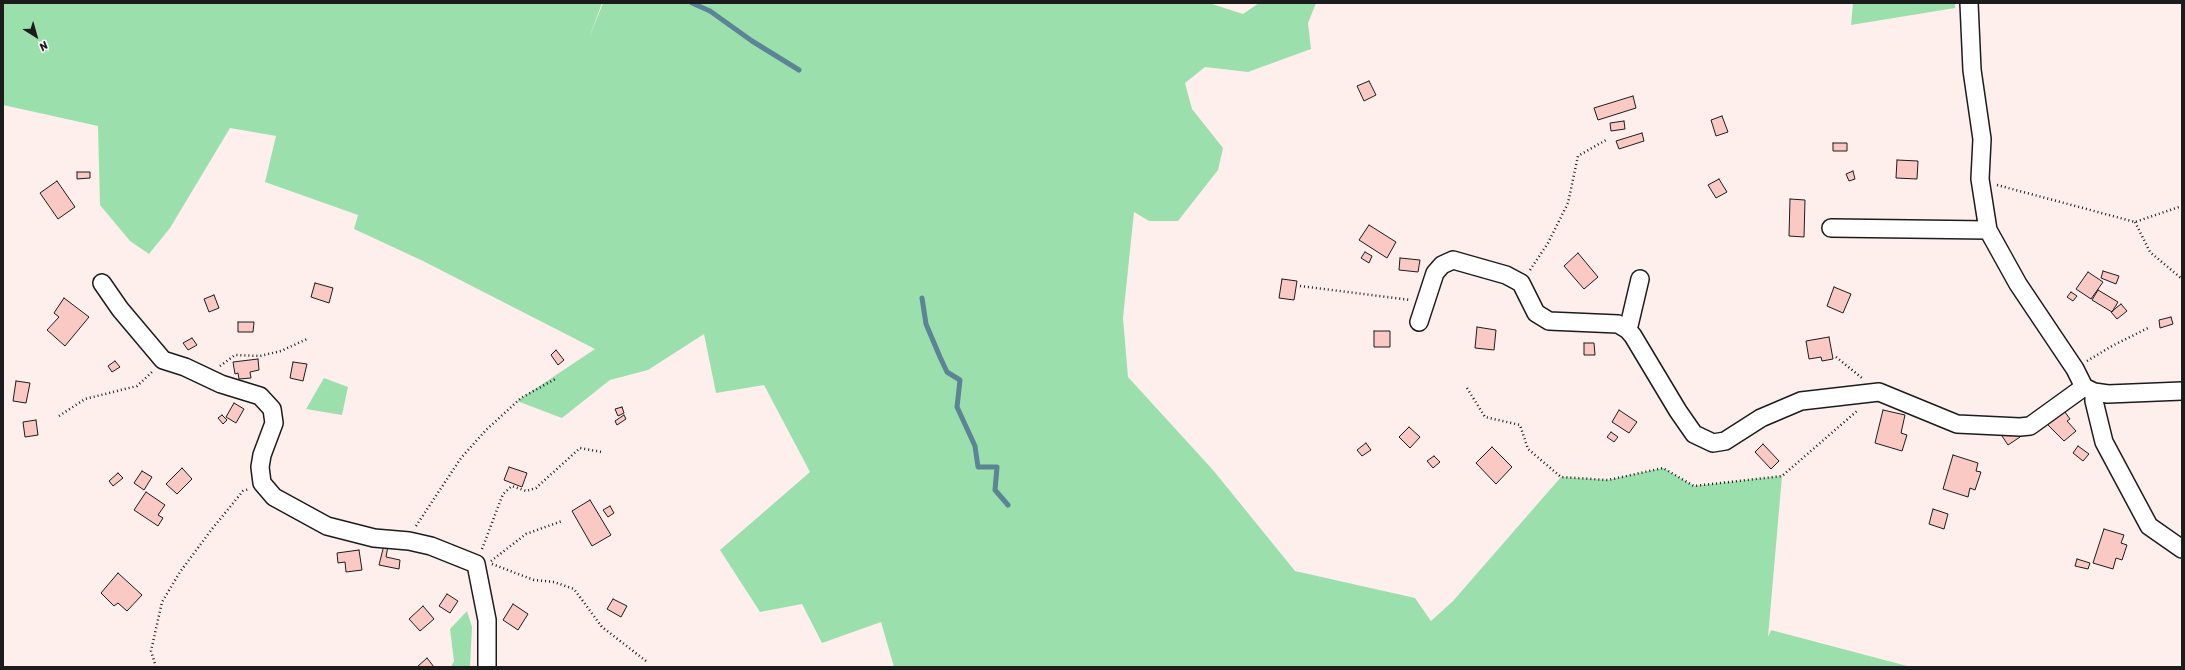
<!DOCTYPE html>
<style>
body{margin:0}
#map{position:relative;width:2185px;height:670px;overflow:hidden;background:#feefed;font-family:Sriracha,sans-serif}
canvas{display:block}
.frame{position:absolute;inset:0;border:4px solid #1c1c1c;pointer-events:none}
.north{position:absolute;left:16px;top:16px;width:40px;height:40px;-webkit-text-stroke:3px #fff;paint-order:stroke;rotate:143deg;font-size:11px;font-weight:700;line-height:16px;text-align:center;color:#1c1c1c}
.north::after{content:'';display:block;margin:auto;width:14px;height:18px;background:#1c1c1c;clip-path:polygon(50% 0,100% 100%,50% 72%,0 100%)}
</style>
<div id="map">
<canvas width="2185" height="670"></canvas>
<div class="frame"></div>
<div class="north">N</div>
</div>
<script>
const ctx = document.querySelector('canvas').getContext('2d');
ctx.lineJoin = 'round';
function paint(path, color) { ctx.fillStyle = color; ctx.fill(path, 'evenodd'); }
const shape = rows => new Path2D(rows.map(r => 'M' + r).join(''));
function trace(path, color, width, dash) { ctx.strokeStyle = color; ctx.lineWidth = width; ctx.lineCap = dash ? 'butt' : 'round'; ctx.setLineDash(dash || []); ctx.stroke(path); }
paint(shape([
 [3,3,602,3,589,38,603,3,1209,3,1243,14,1259,3,1316,3,1308,23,1311,49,1248,72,1205,67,1185,83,1192,109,1223,148,1218,170,1178,221,1149,221,1134,212,1123,318,1128,377,1213,470,1295,571,1415,598,1431,621,1453,601,1561,477,1608,480,1663,468,1694,486,1782,476,1768,637,1771,630,1911,667,894,667,881,622,822,643,802,604,760,612,720,550,810,472,764,385,716,393,704,334,648,370,610,380,562,418,517,401,595,349,423,261,354,229,358,215,265,182,276,136,230,128,170,228,149,254,130,241,100,205,98,126,3,105],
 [1853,3,1955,3,1955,8,1851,25],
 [324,378,348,387,342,415,306,409],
 [467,611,472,627,470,667,451,667,454,661,450,629]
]), '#9be0ac');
trace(shape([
 [692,3,710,11,752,41,799,70],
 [922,298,926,324,940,357,947,372,960,380,957,407,975,446,978,467,997,467,995,490,1008,505]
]), '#5b8496', 5);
const building = shape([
 [1369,81,1376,95,1364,101,1357,86,1369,81],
 [1633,96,1636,108,1598,120,1594,108,1633,96],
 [1722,116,1728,132,1716,136,1711,120,1722,116],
 [1624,121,1625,129,1611,131,1610,123,1624,121],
 [1642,133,1644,141,1619,149,1616,141,1642,133],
 [1833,143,1847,143,1847,151,1833,151,1833,143],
 [1897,160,1918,161,1917,179,1896,178,1897,160],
 [1853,171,1855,179,1849,181,1846,174,1853,171],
 [77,172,90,172,90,178,77,179,77,172],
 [1719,179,1727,192,1716,198,1708,185,1719,179],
 [57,181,75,207,58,219,40,193,57,181],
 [1790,199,1805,200,1804,237,1789,236,1790,199],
 [1369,225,1396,242,1387,258,1359,240,1369,225],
 [1365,252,1372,256,1369,263,1361,258,1365,252],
 [1578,253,1598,277,1584,289,1564,266,1578,253],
 [1400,258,1420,260,1418,272,1399,270,1400,258],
 [2103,271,2119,276,2116,284,2101,278,2103,271],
 [2088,272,2103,282,2091,299,2076,289,2088,272],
 [1282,279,1297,281,1294,300,1279,298,1282,279],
 [315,283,333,288,329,303,311,297,315,283],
 [1834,287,1851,294,1843,313,1827,306,1834,287],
 [2098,290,2118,302,2112,312,2092,300,2098,290],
 [2071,292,2077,296,2073,301,2067,297,2071,292],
 [214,295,219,308,209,312,204,299,214,295],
 [64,298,89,317,65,346,47,330,59,317,54,313,64,298],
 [2121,304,2127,311,2117,319,2111,312,2121,304],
 [2171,317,2173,324,2160,328,2159,320,2171,317],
 [238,322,254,322,253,332,238,332,238,322],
 [1477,327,1496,330,1494,350,1475,348,1477,327],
 [1374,331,1390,331,1390,347,1374,347,1374,331],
 [1829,337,1833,359,1822,361,1821,357,1809,359,1806,341,1829,337],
 [192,338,197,345,188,350,183,343,192,338],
 [1584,343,1594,343,1595,355,1584,355,1584,343],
 [556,350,564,360,558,365,551,355,556,350],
 [258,359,259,370,250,372,251,378,239,379,238,373,235,374,233,362,258,359],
 [115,361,120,367,112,372,108,366,115,361],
 [293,362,307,364,303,381,290,378,293,362],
 [16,381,30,383,26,403,13,401,16,381],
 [234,403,244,409,236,423,226,417,234,403],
 [622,407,624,413,618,416,615,409,622,407],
 [2062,408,2070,419,2067,421,2076,431,2064,441,2045,422,2062,408],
 [1619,410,1637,422,1629,433,1612,422,1619,410],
 [1883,410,1905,415,1901,433,1907,435,1902,451,1875,443,1883,410],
 [222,415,227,420,223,424,218,418,222,415],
 [624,415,626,419,617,425,615,421,624,415],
 [36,420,38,435,25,437,23,422,36,420],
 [2011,425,2020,437,2008,445,2000,433,2011,425],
 [1409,427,1420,437,1410,448,1399,437,1409,427],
 [1611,432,1618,437,1614,442,1607,437,1611,432],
 [1366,443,1371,450,1362,456,1357,450,1366,443],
 [1763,444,1779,461,1771,469,1755,452,1763,444],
 [2078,446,2089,454,2083,461,2073,453,2078,446],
 [1492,447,1512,467,1496,484,1476,463,1492,447],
 [1953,455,1978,463,1976,471,1981,472,1975,490,1970,488,1968,497,1943,489,1953,455],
 [1434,456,1440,462,1433,468,1427,461,1434,456],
 [509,467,527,473,522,487,504,480,509,467],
 [182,468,192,479,177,494,166,484,182,468],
 [142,471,152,477,144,490,134,483,142,471],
 [118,473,123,478,113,486,109,481,118,473],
 [146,492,165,505,158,515,163,518,158,526,134,510,146,492],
 [590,500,611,535,592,546,572,511,590,500],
 [610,506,614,513,608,517,603,510,610,506],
 [1933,509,1948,514,1944,529,1929,524,1933,509],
 [2104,529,2124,535,2121,543,2127,545,2122,560,2116,558,2113,569,2093,563,2104,529],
 [384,545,388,546,386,557,400,560,399,569,379,565,384,545],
 [359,550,362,570,346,572,345,562,338,563,337,553,359,550],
 [2077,559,2090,563,2088,569,2075,566,2077,559],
 [118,573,142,595,127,611,118,603,114,606,101,593,118,573],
 [447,594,458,601,450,613,439,606,447,594],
 [613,599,627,606,621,617,607,609,613,599],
 [513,604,528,614,518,630,503,620,513,604],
 [423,606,434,619,420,631,409,619,423,606],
 [427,658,434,667,417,667,427,658]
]);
paint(building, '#fac9c4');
trace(building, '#1c1c1c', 1);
const minor = shape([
 [1969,3,1972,70,1982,139,1980,179,1988,230,2018,284,2075,369,2084,387,2094,392,2108,394,2182,391],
 [1831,228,1988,230],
 [102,283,120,309,163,360,185,367,221,384,260,396,272,409,274,423,262,455,260,467,262,483,274,497,327,526,374,538,409,541,431,546,476,564,487,620,487,667],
 [1419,322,1435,273,1442,265,1453,260,1506,275,1521,283,1536,313,1549,321,1618,324,1628,330,1633,336,1678,411,1694,434,1713,443,1725,441,1761,418,1801,401,1879,392,1957,424,2020,427,2030,426,2084,387],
 [1628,330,1640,279],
 [2094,392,2094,401,2104,442,2149,526,2182,549]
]);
trace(minor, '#1c1c1c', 20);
trace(shape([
 [1997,185,2135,222,2182,206],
 [2135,222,2150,252,2182,279],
 [1530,270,1548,243,1568,203,1578,156,1606,140],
 [1300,286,1411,300],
 [1836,357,1862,378],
 [2087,361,2112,346,2150,327],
 [220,366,235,355,260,356,281,351,307,339],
 [1467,388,1485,417,1520,425,1528,449,1561,477,1608,480,1663,468,1694,486,1782,476,1857,411],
 [59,416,85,399,137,386,153,371],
 [416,526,461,458,486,430,521,398,557,378],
 [482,549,503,494,512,486,526,491,536,488,580,448,602,452],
 [491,561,526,534,562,521],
 [492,564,534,580,554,582,574,589,602,627,646,661],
 [156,667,151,651,162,602,180,572,212,529,243,491,249,489]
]), '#1c1c1c', 2.5, [1, 3]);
trace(minor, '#fff', 17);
</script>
